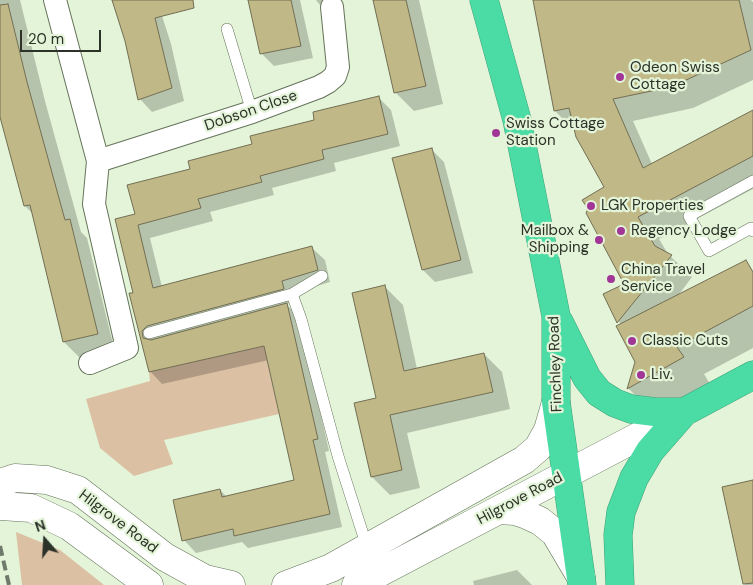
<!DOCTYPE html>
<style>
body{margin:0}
#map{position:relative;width:753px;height:585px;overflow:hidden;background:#e3f4d8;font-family:"DM Sans",sans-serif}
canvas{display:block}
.north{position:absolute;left:20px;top:515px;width:50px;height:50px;-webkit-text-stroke:4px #e3f4d8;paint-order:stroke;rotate:341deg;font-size:14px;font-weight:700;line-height:20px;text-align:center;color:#2c3228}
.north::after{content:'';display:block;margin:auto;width:18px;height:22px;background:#2c3228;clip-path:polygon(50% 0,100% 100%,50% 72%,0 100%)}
.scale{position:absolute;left:20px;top:30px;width:81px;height:22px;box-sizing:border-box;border:2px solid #2c3228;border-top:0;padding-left:6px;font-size:15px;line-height:18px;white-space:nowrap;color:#2c3228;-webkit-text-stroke:4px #e3f4d8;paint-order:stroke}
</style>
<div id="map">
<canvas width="753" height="585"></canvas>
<div class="north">N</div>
<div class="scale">20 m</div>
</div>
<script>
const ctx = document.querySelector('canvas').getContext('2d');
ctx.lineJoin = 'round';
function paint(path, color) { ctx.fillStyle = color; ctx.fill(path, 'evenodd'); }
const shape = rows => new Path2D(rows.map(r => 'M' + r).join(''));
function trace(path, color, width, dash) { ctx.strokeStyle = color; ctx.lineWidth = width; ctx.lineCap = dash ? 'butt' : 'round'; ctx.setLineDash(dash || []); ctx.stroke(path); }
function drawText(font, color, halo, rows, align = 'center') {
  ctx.font = font + ' "DM Sans",sans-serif'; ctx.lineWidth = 4.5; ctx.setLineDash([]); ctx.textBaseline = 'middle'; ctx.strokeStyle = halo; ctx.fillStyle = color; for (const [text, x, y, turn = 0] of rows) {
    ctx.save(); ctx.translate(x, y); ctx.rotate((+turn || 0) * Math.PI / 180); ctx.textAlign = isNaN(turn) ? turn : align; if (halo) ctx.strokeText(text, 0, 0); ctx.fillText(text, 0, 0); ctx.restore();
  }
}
paint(shape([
 [264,346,279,414,164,440,173,464,134,476,100,448,86,399,150,381,149,372],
 [16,532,60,550,104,585,22,585]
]), '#dcc0a3');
paint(shape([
 [0,0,20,0,45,101,81,232,87,238,115,352,82,360,64,342,33,214,25,206,0,112],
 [113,0,157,0,171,44,184,101,152,112,140,99,126,40],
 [250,0,300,0,313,58,274,66,262,54],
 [316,0,338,0,320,5],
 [374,0,419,0,443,104,414,111,396,93],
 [535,0,751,0,753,2,753,80,693,108,633,121,652,164,753,111,753,189,659,239,668,254,692,277,677,297,753,273,753,348,704,374,710,384,655,415,628,388,637,362,621,325,605,294,626,284,606,187,576,132,555,111],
 [378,97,391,110,400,146,334,163,336,171,272,188,274,195,210,212,213,221,150,238,162,287,312,248,325,260,330,282,294,293,296,301,286,304,299,317,329,451,325,452,342,527,248,548,242,542,196,553,184,540,220,490,227,497,296,481,269,360,162,384,150,371,131,294,134,294,136,215,192,169],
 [431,149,444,162,473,273,435,282,423,270],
 [385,287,403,305,417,369,484,354,502,372,510,409,407,433,420,488,390,495,372,477],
 [753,482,753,585,745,585,724,488],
 [517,570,532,585,474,585,473,581]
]), '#0003');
const building = shape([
 [112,0,193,0,194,8,155,18,172,88,138,100,125,41,112,0],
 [248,0,291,0,301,46,260,54,248,0],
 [373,0,406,0,426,86,394,93,373,0],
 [533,0,739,0,751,50,671,87,613,99,643,168,753,110,753,156,638,217,655,246,672,255,617,323,603,294,624,284,586,213,588,209,582,200,604,187,576,137,569,108,554,111,533,0],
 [8,4,27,82,65,220,70,219,98,334,63,342,30,205,24,206,0,117,0,5,8,4],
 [379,96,388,134,322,150,324,159,260,176,262,182,198,199,201,208,138,225,153,288,312,246,318,270,282,281,284,289,147,326,142,331,143,338,151,340,287,303,318,439,313,440,330,514,234,536,233,529,182,541,173,500,220,489,222,497,294,480,264,346,149,372,129,293,133,293,115,219,135,214,127,185,190,169,188,161,252,144,250,136,314,120,313,112,379,96],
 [432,148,461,260,422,270,392,158,432,148],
 [746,260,753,272,753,306,677,347,684,357,627,389,635,362,616,326,746,260],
 [385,285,404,371,484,353,493,392,390,415,402,470,371,477,354,403,376,398,352,293,385,285],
 [753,480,753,583,743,584,722,487,753,480]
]);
paint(building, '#c0b886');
trace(building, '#726e53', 1);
const lane = shape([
 [227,29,252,112],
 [753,181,689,216,709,251,751,228,753,231],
 [292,294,301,319,338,456,367,547],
 [149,333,292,294,322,276]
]);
const street = shape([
 [55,0,98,161,94,204,127,348,90,363],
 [98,161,252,112,319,87,328,82,335,76,338,67,332,7]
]);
const secondary = shape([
 [0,483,15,478,47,480,78,490,165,557,205,579,231,585],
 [0,506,31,508,69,526,149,585],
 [499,510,515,511,527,515,540,521,555,533,581,577],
 [286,585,331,568,524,460,538,448,548,430,556,402],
 [356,585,683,413]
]);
const highway = shape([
 [484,0,517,120,556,316,556,402,582,585],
 [559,322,587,378,599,393,615,403,631,409,655,412,684,412],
 [620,585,618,535,621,512,634,478,650,451,684,412,753,375]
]);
trace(lane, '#65735b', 12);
trace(street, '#65735b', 24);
trace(secondary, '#65735b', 29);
trace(highway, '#40a07a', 29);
trace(lane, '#fff', 11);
trace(street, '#fff', 22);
trace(secondary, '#fff', 28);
trace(highway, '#4bdca6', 28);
trace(shape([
 [0,546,9,585]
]), '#707a6a', 4, [10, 5]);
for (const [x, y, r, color] of [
 [620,77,5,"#a13697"],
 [496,133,5,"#a13697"],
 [591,206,5,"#a13697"],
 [621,231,5,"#a13697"],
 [599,240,5,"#a13697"],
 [611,279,5,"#a13697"],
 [632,341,5,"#a13697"],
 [641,375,5,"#a13697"]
]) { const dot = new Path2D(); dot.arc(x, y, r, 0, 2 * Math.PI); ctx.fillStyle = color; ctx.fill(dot); trace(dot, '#e3f4d8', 2); }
drawText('15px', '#2c3228', '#e3f4d8', [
 ["Odeon Swiss",630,68],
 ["Cottage",630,85],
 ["Swiss Cottage",506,124],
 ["Station",506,141],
 ["LGK Properties",601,206],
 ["Mailbox &",589,231,"right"],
 ["Shipping",589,248,"right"],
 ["Regency Lodge",631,231],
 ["China Travel",621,270],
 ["Service",621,287],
 ["Classic Cuts",642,341],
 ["Liv.",651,375]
], 'left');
drawText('15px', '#2c3228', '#e3f4d8', [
 ["Dobson Close",251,111,-19],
 ["Finchley Road",556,364,-92],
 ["Hilgrove Road",520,499,-28],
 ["Hilgrove Road",118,522,37]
]);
</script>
